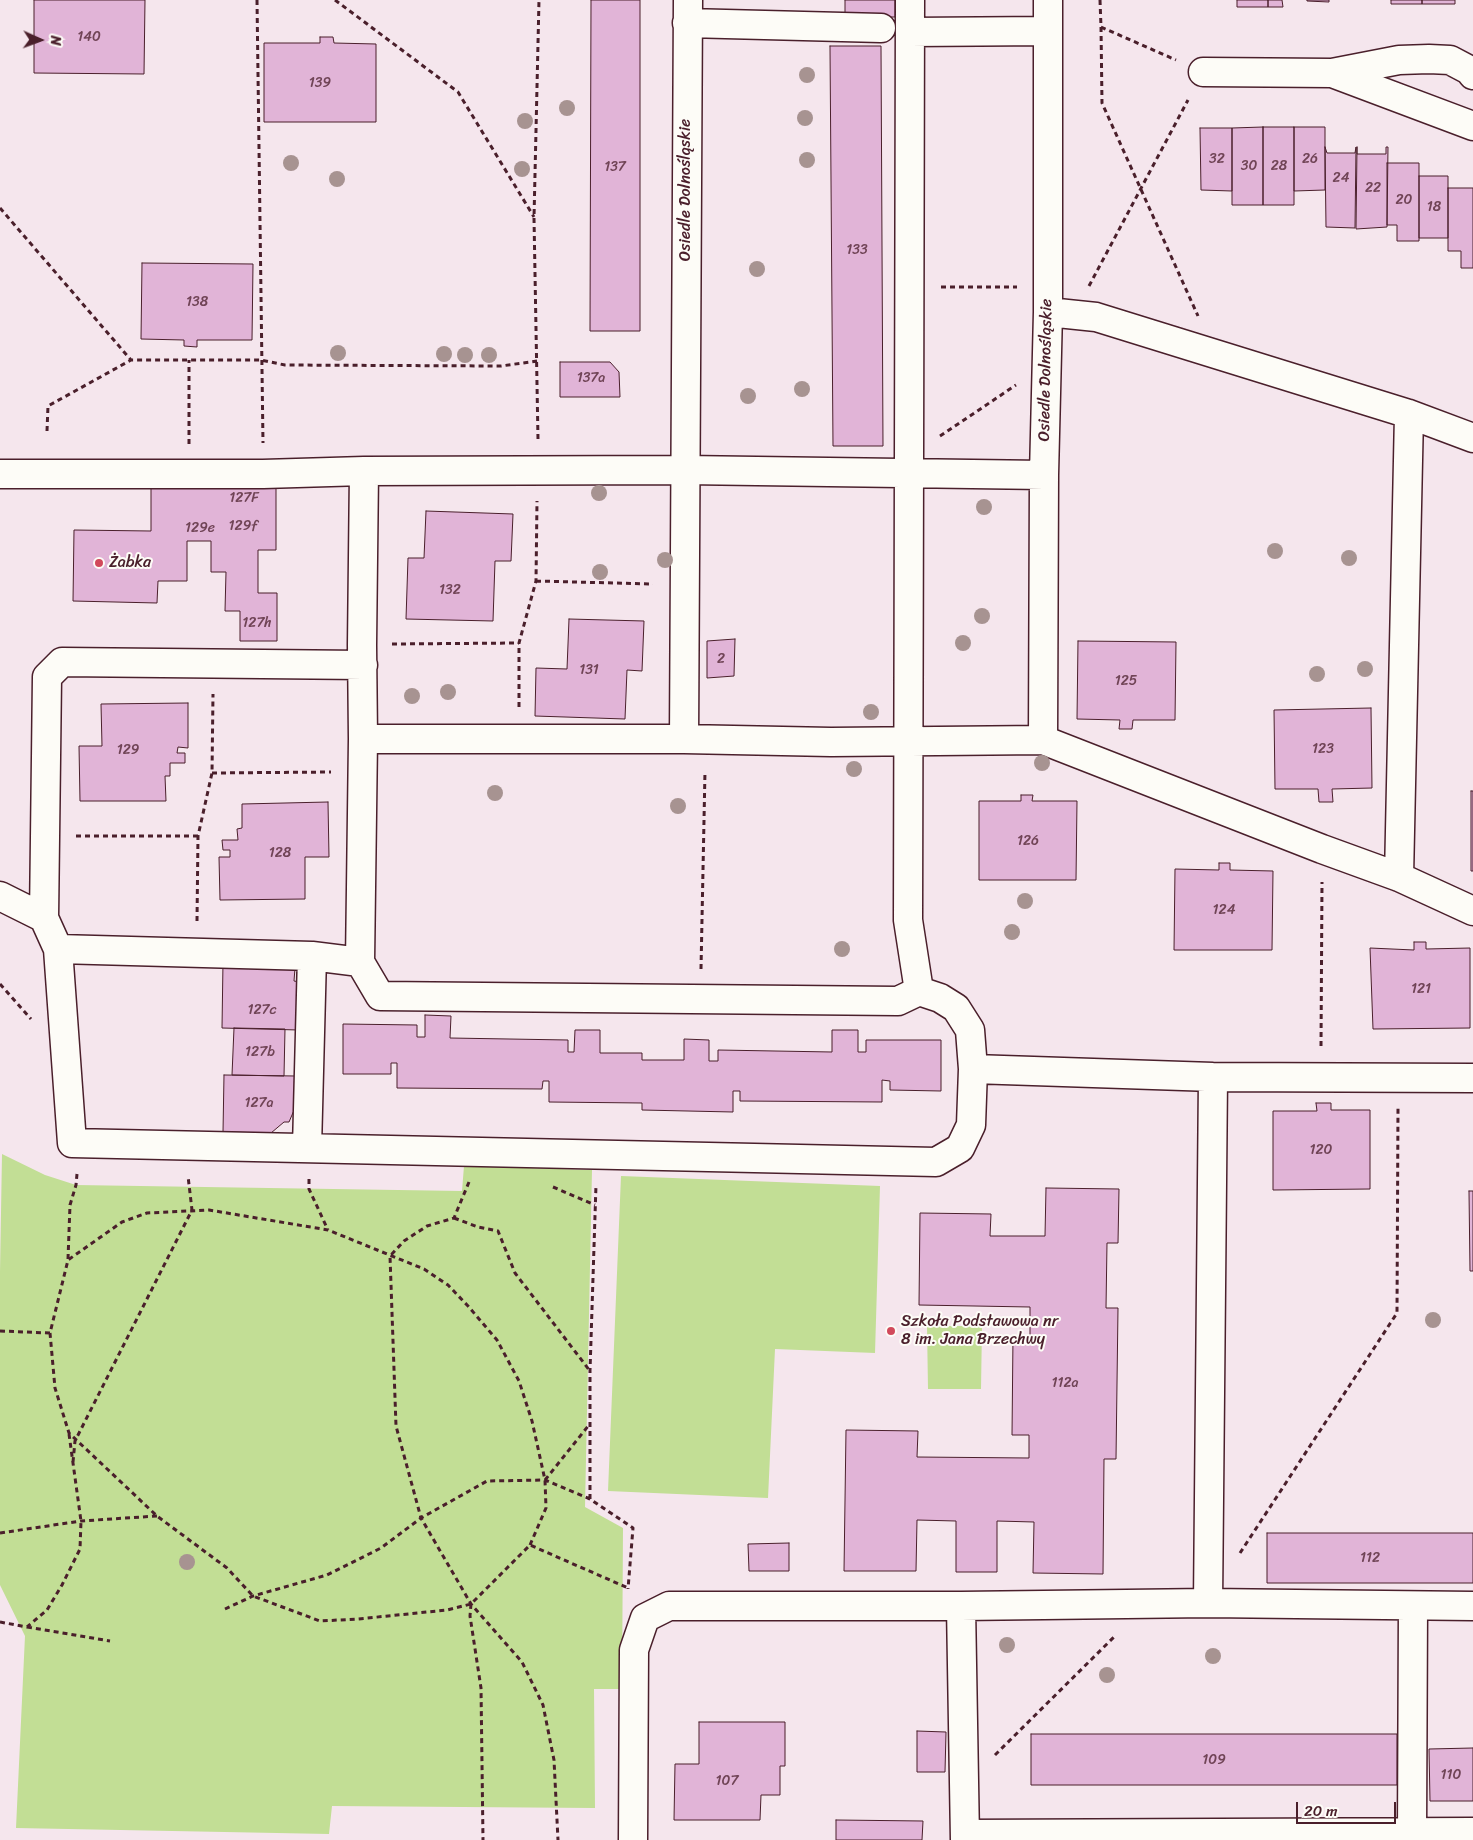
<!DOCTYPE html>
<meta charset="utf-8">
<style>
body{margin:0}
#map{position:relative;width:1473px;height:1840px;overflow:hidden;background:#f5e6ed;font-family:Sriracha,sans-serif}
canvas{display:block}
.north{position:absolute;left:15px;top:15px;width:50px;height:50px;-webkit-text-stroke:4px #fdfcf7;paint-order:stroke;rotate:92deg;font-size:14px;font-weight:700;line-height:20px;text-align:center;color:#4a1f2b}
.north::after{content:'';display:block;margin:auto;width:18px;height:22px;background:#4a1f2b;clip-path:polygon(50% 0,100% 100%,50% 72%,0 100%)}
.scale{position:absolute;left:1296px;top:1802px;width:100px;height:22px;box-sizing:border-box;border:2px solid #4a1f2b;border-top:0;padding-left:6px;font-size:15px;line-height:18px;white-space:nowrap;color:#4a1f2b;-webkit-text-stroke:4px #fdfcf7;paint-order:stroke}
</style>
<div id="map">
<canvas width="1473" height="1840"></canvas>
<div class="north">N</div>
<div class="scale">20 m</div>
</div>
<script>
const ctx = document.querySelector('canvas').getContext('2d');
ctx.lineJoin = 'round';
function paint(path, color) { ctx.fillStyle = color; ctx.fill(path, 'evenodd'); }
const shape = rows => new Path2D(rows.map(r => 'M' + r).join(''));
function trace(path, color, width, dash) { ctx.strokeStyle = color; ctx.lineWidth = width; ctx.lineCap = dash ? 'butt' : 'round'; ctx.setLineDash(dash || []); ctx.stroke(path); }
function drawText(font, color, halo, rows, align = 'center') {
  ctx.font = font + ' Sriracha,sans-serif'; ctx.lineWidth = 4; ctx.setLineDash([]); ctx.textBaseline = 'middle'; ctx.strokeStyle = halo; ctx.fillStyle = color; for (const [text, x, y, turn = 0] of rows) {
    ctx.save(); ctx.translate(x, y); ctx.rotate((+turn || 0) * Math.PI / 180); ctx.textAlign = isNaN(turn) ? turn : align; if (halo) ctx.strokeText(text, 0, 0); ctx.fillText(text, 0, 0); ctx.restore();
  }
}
paint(shape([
 [2,1154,45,1175,76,1185,462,1191,464,1166,592,1170,585,1507,623,1528,622,1689,594,1689,595,1808,332,1806,329,1834,16,1828,25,1636,0,1585,0,1272],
 [621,1176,880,1186,875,1353,775,1349,768,1498,608,1491],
 [927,1326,982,1326,981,1389,928,1389]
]), '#c2de95');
const building = shape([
 [34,0,145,0,144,74,34,73,34,0],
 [591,0,640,0,640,331,590,331,591,0],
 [845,0,895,0,895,17,845,17,845,0],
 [1237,0,1268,0,1268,7,1237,7,1237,0],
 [1268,0,1282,0,1283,7,1268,7,1268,0],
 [1307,0,1329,0,1329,2,1307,1,1307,0],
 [1391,0,1422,0,1422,4,1391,4,1391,0],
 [1422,0,1455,0,1455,4,1422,4,1422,0],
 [320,37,333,37,334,43,376,44,376,122,264,122,264,43,320,43,320,37],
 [830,46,881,46,883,446,833,446,830,46],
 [1263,127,1294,127,1294,205,1263,205,1263,127],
 [1263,127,1263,205,1232,205,1232,128,1263,127],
 [1294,127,1325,127,1325,190,1294,191,1294,127],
 [1200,128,1232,128,1232,191,1201,190,1200,128],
 [1325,147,1327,153,1355,153,1356,147,1355,228,1326,227,1325,147],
 [1357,147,1357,154,1386,154,1386,147,1388,147,1387,227,1356,229,1357,147],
 [1387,163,1419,163,1419,241,1397,241,1397,225,1387,225,1387,163],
 [1419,176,1448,176,1448,238,1419,238,1419,176],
 [1448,188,1473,188,1473,268,1461,268,1461,251,1448,251,1448,188],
 [142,263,253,264,252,340,197,340,197,347,184,346,184,340,141,339,142,263],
 [560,362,610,362,619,372,620,397,560,397,560,362],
 [151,487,276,488,276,550,258,550,258,593,277,593,277,641,240,641,240,611,225,611,226,572,211,572,211,541,187,541,187,581,158,581,157,603,73,601,74,530,151,531,151,487],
 [426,511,513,514,511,561,495,561,493,621,406,619,408,558,424,558,426,511],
 [569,619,644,621,642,671,627,670,625,719,535,716,536,668,567,669,569,619],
 [735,639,734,676,707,678,707,641,735,639],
 [1078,641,1176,642,1175,720,1133,720,1132,729,1119,729,1120,720,1077,719,1078,641],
 [188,703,188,748,178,747,177,753,185,753,185,763,170,763,170,776,165,776,166,801,80,801,79,746,102,746,101,704,188,703],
 [1371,708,1372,788,1332,789,1333,802,1319,802,1318,789,1275,789,1274,710,1371,708],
 [1471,791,1473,791,1473,871,1471,871,1471,791],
 [1021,795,1033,795,1032,801,1077,801,1076,880,979,880,979,801,1021,801,1021,795],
 [328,802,329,857,305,857,305,899,220,900,219,857,230,857,230,850,223,850,222,840,238,840,237,829,242,828,242,804,328,802],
 [1219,863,1230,863,1230,870,1273,871,1272,950,1174,950,1175,869,1219,870,1219,863],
 [1414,942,1426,942,1426,949,1470,948,1470,1028,1373,1029,1370,948,1414,950,1414,942],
 [223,962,295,968,294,981,300,982,299,1030,222,1028,223,962],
 [425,1015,451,1016,450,1038,568,1040,568,1052,574,1052,575,1030,600,1030,600,1053,642,1053,642,1060,684,1060,684,1039,709,1040,709,1061,718,1061,718,1050,832,1052,832,1030,858,1030,858,1052,866,1052,866,1040,941,1040,941,1091,890,1090,890,1081,882,1080,882,1102,740,1101,740,1091,733,1091,733,1112,642,1110,642,1103,549,1102,549,1081,543,1081,542,1089,397,1088,397,1063,391,1063,391,1074,343,1074,343,1024,417,1025,417,1037,425,1037,425,1015],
 [234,1028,285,1029,284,1076,232,1075,234,1028],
 [224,1075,296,1076,295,1108,289,1122,284,1122,271,1133,223,1132,224,1075],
 [1316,1103,1331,1103,1331,1110,1370,1110,1370,1189,1273,1190,1273,1111,1317,1111,1316,1103],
 [1046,1188,1119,1189,1118,1243,1107,1243,1106,1308,1118,1308,1116,1459,1104,1459,1103,1574,1033,1573,1034,1522,997,1521,997,1572,956,1572,956,1521,917,1520,916,1571,844,1571,846,1430,918,1431,917,1457,1029,1458,1029,1435,1012,1435,1013,1336,1030,1337,1030,1307,919,1305,920,1213,991,1214,990,1236,1045,1236,1046,1188],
 [1469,1191,1473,1191,1473,1271,1470,1271,1469,1191],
 [1267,1533,1473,1533,1473,1583,1267,1583,1267,1533],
 [789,1543,789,1571,749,1571,748,1544,789,1543],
 [699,1722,785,1722,785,1766,780,1766,780,1795,761,1795,760,1820,674,1820,675,1764,699,1764,699,1722],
 [917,1731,946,1732,945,1772,917,1772,917,1731],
 [1031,1734,1397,1734,1397,1785,1031,1785,1031,1734],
 [1473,1748,1473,1801,1430,1801,1429,1749,1473,1748],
 [836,1820,923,1821,922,1840,836,1840,836,1820]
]);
paint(building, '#e1b4d7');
trace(building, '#4a1f2b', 1);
const street = shape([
 [910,0,908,920,919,991,940,998,956,1008,970,1030,973,1069,1213,1077,1473,1078],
 [687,23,881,28],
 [910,32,1048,31],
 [1203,72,1332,73,1473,126],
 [1332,73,1399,60,1429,59,1450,60,1469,70,1473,75],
 [1048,312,1096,317,1409,414,1473,438],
 [0,474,263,474,364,471],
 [363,665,62,662,47,677,44,918,58,949,72,1143,936,1162,960,1148,971,1125,973,1069],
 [363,739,684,739,688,0],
 [684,739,831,742,1043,740,1322,849,1399,877,1473,911],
 [1043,740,1044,475,1048,312,1048,0],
 [1399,877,1409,414],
 [0,896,44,918],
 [58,949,312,956,360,962],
 [919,991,898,1001,380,996,360,962,363,739,362,645,364,471,685,470,1044,475],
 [307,1148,312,956],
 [1208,1603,1213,1077],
 [961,1606,965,1840],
 [1412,1833,1413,1606],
 [965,1834,1473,1832],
 [633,1840,634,1650,645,1618,669,1606,961,1606,1208,1603,1473,1606]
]);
trace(street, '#4a1f2b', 31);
trace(shape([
 [257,0,263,443],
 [335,0,458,92,534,217],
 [1100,0,1101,27,1176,60],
 [1101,27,1102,103,1198,316],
 [0,208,131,360],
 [1089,286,1188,100],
 [941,287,1017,287],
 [47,431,48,406,131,360,261,360,285,365,501,366,537,361],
 [940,436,1016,385],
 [538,439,534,218,539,0],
 [189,444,189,360],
 [536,581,653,584],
 [392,644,519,643],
 [519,707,519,643,536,581,537,501],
 [212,773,331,772],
 [76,836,198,836],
 [197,921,198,836,212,773,213,694],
 [701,969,705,771],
 [0,984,31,1019],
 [1321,1046,1322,882],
 [309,1179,309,1189,328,1230],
 [469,1182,454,1218,427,1226,404,1241,390,1256,396,1426,421,1518,471,1604,522,1662,543,1705,554,1760,558,1840],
 [553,1187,595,1205],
 [454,1218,478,1227,498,1231,515,1273,590,1371],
 [68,1259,70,1205,76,1185,77,1174],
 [0,1331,50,1333],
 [73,1462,75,1441,192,1210,188,1176],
 [545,1480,589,1425],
 [590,1499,590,1371,596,1185],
 [0,1533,81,1521,157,1516],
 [530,1545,546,1508,545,1480,532,1421,519,1381,497,1340,468,1306,448,1285,424,1269,328,1230,209,1210,147,1213,122,1222,68,1260,50,1333,55,1388,69,1433,157,1516,227,1568,253,1596,320,1621,358,1619,447,1610,471,1604,530,1545,628,1588],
 [1240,1553,1397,1313,1398,1108],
 [471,1604,470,1616,481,1688,483,1840],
 [225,1609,253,1596,327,1575,381,1548,421,1518,487,1481,545,1480,590,1499,633,1528,628,1589],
 [0,1622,27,1627,47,1610,62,1585,80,1549,81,1521,69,1434],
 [27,1627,110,1641],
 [995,1755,1115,1636]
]), '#4a1f2b', 3, [5, 4]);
trace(street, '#fdfcf7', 28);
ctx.fillStyle = '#a79391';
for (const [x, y] of [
 [807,75],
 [567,108],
 [805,118],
 [525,121],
 [807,160],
 [291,163],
 [522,169],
 [337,179],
 [757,269],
 [338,353],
 [444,354],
 [465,355],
 [489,355],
 [802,389],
 [748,396],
 [599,493],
 [984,507],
 [1275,551],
 [1349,558],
 [665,560],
 [600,572],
 [982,616],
 [963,643],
 [1365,669],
 [1317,674],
 [448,692],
 [412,696],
 [871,712],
 [1042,763],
 [854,769],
 [495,793],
 [678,806],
 [1025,901],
 [1012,932],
 [842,949],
 [1433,1320],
 [187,1562],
 [1007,1645],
 [1213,1656],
 [1107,1675]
]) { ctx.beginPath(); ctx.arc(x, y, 8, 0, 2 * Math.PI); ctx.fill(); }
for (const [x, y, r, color] of [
 [99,563,5,"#d1495b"],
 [891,1331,5,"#d1495b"]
]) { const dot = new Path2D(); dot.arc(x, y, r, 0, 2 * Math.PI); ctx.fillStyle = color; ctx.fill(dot); trace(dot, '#fdfcf7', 2); }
drawText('14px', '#704456', null, [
 ["140",89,37],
 ["139",320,83],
 ["32",1217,159],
 ["26",1310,159],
 ["30",1249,166],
 ["28",1279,166],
 ["137",615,167],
 ["24",1341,178],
 ["22",1373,188],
 ["20",1404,200],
 ["18",1434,207],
 ["133",857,250],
 ["138",197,302],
 ["137a",591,378],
 ["127F",244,498],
 ["129f",243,526],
 ["129e",200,528],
 ["132",450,590],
 ["127h",257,623],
 ["2",721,659],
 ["131",589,670],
 ["125",1126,681],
 ["123",1323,749],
 ["129",128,750],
 ["126",1028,841],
 ["128",280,853],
 ["124",1224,910],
 ["121",1421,989],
 ["127c",262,1010],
 ["127b",260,1052],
 ["127a",259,1103],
 ["120",1321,1150],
 ["112a",1065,1383],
 ["112",1370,1558],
 ["109",1214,1760],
 ["110",1451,1775],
 ["107",727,1781]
]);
drawText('16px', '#4a1f2b', '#fdfcf7', [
 ["Osiedle Dolnośląskie",686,190,-90],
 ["Osiedle Dolnośląskie",1046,370,-89]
]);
drawText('16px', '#4a1f2b', '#fdfcf7', [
 ["Żabka",109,563],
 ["Szkoła Podstawowa nr",901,1322],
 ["8 im. Jana Brzechwy",901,1340]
], 'left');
</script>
